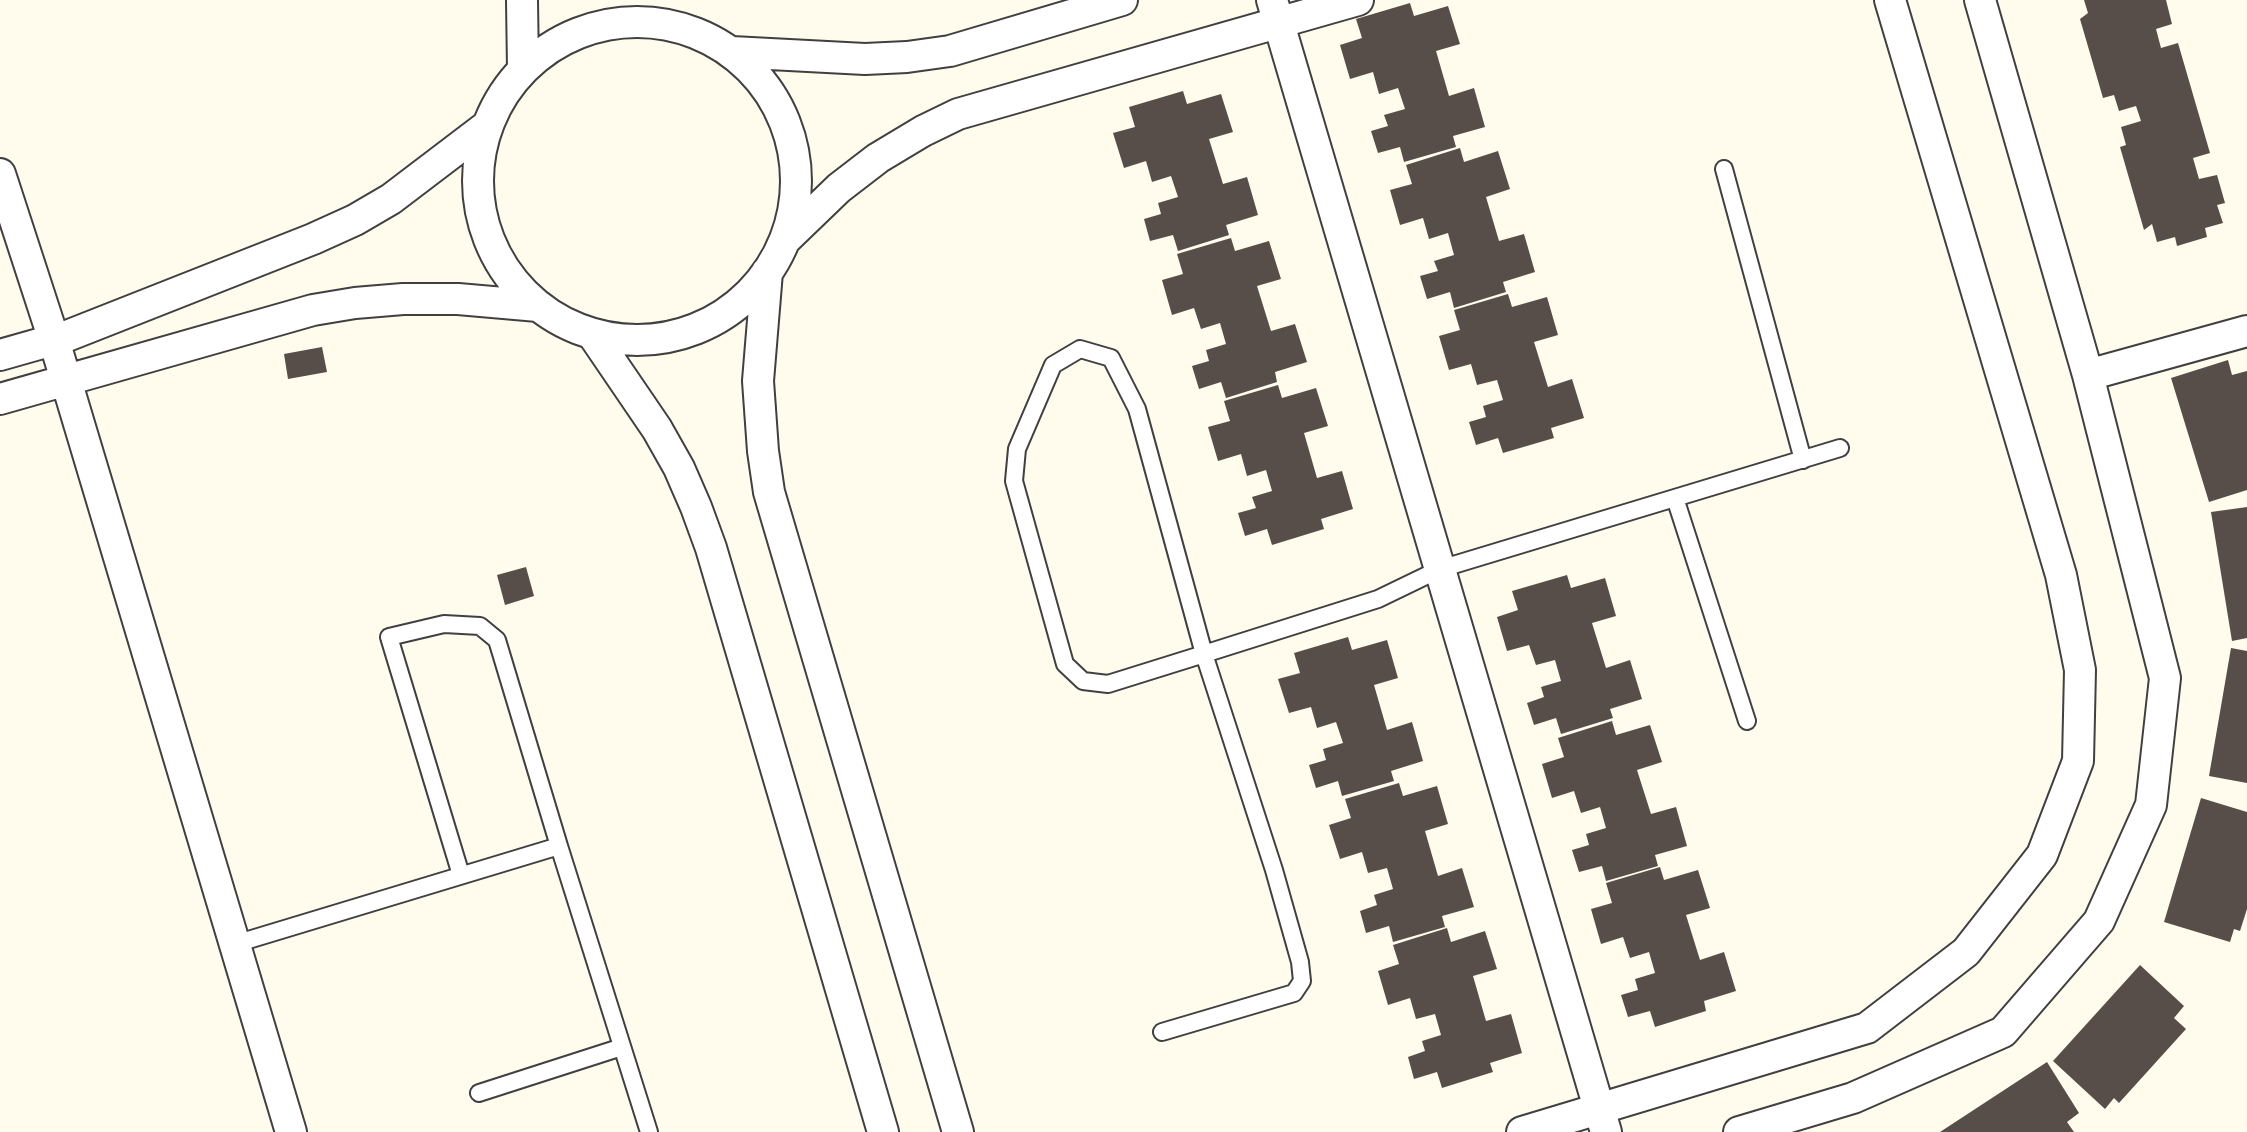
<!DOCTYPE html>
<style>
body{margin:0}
canvas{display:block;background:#fffbed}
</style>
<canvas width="2247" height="1132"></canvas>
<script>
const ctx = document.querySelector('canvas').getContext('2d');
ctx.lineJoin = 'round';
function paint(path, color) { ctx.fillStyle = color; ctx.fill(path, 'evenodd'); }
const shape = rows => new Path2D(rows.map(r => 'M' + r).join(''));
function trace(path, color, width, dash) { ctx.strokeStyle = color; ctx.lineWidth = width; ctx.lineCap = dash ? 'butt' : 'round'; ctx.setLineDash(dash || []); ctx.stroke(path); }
paint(shape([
 [2084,0,2166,0,2172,24,2156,29,2161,48,2178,43,2210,153,2193,158,2199,179,2217,175,2225,203,2217,205,2223,223,2205,228,2207,237,2177,246,2175,237,2157,242,2152,224,2144,230,2120,147,2126,145,2121,127,2141,121,2136,106,2119,111,2114,95,2103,98,2080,19,2088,13],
 [1410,3,1414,16,1448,6,1460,44,1436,51,1449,96,1474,88,1485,127,1453,136,1456,147,1404,162,1400,147,1378,153,1371,131,1388,126,1384,115,1405,109,1398,88,1379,94,1373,72,1350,79,1340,45,1362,38,1356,19],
 [1183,91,1187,104,1221,94,1233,132,1209,139,1223,184,1247,177,1258,215,1226,225,1229,235,1178,251,1173,235,1150,241,1144,219,1161,214,1158,203,1178,197,1171,176,1152,182,1146,161,1124,168,1113,133,1135,127,1129,107],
 [1460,148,1464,162,1498,151,1510,189,1486,197,1499,241,1524,234,1535,272,1503,282,1506,292,1454,308,1450,292,1427,299,1420,276,1438,271,1434,261,1454,255,1448,233,1429,239,1423,218,1400,225,1390,190,1412,184,1406,165],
 [1231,238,1235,251,1269,241,1281,279,1257,286,1271,331,1295,324,1307,362,1275,372,1277,382,1226,398,1221,382,1199,389,1192,366,1209,361,1206,350,1226,344,1220,323,1201,329,1194,308,1172,315,1162,280,1183,274,1177,254],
 [1508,294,1512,307,1547,297,1558,335,1534,342,1548,387,1572,379,1584,418,1551,428,1554,438,1503,453,1498,438,1476,445,1469,422,1486,417,1483,406,1503,400,1497,380,1477,385,1471,364,1449,370,1439,336,1460,330,1454,310],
 [322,347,327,372,288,379,284,354],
 [2228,360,2232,375,2247,371,2247,490,2209,502,2171,378],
 [1278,385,1282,398,1316,388,1328,426,1304,433,1317,478,1342,471,1353,509,1321,519,1324,529,1272,545,1267,529,1245,536,1238,513,1256,508,1252,497,1272,491,1266,470,1247,476,1241,454,1218,461,1208,427,1230,421,1224,401],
 [2247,507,2247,638,2232,641,2211,512],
 [526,567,534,596,505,605,497,575],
 [1567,575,1571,588,1605,578,1616,616,1592,623,1606,668,1630,660,1642,699,1610,709,1613,718,1561,734,1556,718,1534,725,1527,703,1544,697,1541,687,1561,681,1555,660,1536,665,1529,645,1507,651,1497,617,1518,610,1512,591],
 [1348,637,1352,650,1387,640,1398,678,1374,685,1387,730,1412,722,1423,761,1391,771,1394,781,1342,796,1338,781,1316,788,1309,765,1326,760,1323,749,1343,743,1336,722,1317,728,1311,707,1289,713,1278,679,1300,673,1294,653],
 [2231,648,2247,651,2247,783,2209,776],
 [1612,721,1616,735,1650,725,1662,762,1637,770,1651,814,1676,807,1687,846,1655,855,1658,866,1606,881,1602,866,1579,872,1572,850,1589,845,1586,834,1606,828,1600,807,1581,813,1574,791,1552,798,1542,764,1564,757,1558,738],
 [1399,783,1403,796,1437,786,1448,824,1425,831,1438,876,1462,868,1474,907,1442,916,1445,927,1393,942,1389,926,1366,933,1360,911,1377,905,1374,895,1393,889,1387,868,1368,873,1362,852,1340,859,1329,825,1351,818,1345,799],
 [2201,798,2247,812,2247,909,2240,931,2234,929,2230,942,2164,922],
 [1660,867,1664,880,1698,870,1710,908,1686,915,1700,960,1724,952,1736,991,1704,1001,1706,1011,1655,1027,1650,1011,1628,1017,1621,995,1638,990,1635,979,1655,973,1649,952,1630,958,1623,937,1601,944,1591,909,1612,903,1606,883],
 [1447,928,1451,942,1485,931,1497,969,1473,976,1486,1021,1511,1014,1522,1053,1490,1063,1493,1072,1442,1088,1437,1072,1414,1079,1408,1057,1425,1051,1422,1041,1441,1035,1435,1014,1416,1019,1410,998,1388,1005,1378,971,1399,964,1393,945],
 [2140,965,2184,1006,2174,1018,2186,1029,2119,1103,2114,1098,2105,1109,2053,1061],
 [2047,1062,2079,1113,2067,1122,2074,1132,1940,1132]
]), '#574e49');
const lane = shape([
 [1724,169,1803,460],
 [1675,498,1747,721],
 [559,846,649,1132],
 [235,944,559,846,497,640,480,626,444,624,389,637,461,875],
 [1162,1032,1294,993,1302,981,1300,962,1274,870,1204,654,1137,409,1111,358,1080,349,1053,365,1017,449,1014,481,1065,664,1083,681,1108,684,1204,654,1378,599,1440,569,1840,448],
 [479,1093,622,1047]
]);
const street = shape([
 [522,0,523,69],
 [1272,0,1606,1132],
 '478 181a159 159 0 1 1 318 0a159 159 0 1 1-318 0Z',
 [732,52,865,59,907,57,950,51,1122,0],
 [0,174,54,340,291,1132],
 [785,240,839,188,878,158,923,131,958,114,1358,0],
 [767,272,758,381,763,451,769,492,958,1132],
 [593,335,657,429,679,468,696,507,711,548,883,1132],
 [0,355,67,336,313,239,355,220,391,199,487,126],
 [2088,375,2247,331],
 [0,399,313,310,355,303,403,299,458,299,538,306],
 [1522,1132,1867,1028,1966,952,2042,855,2078,761,2080,670,2061,575,1890,0],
 [1739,1132,1853,1098,2003,1032,2099,921,2151,805,2165,678,2088,375,1980,0]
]);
trace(lane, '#404040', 20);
trace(street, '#404040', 34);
trace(lane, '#fff', 16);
trace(street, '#fff', 30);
</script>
